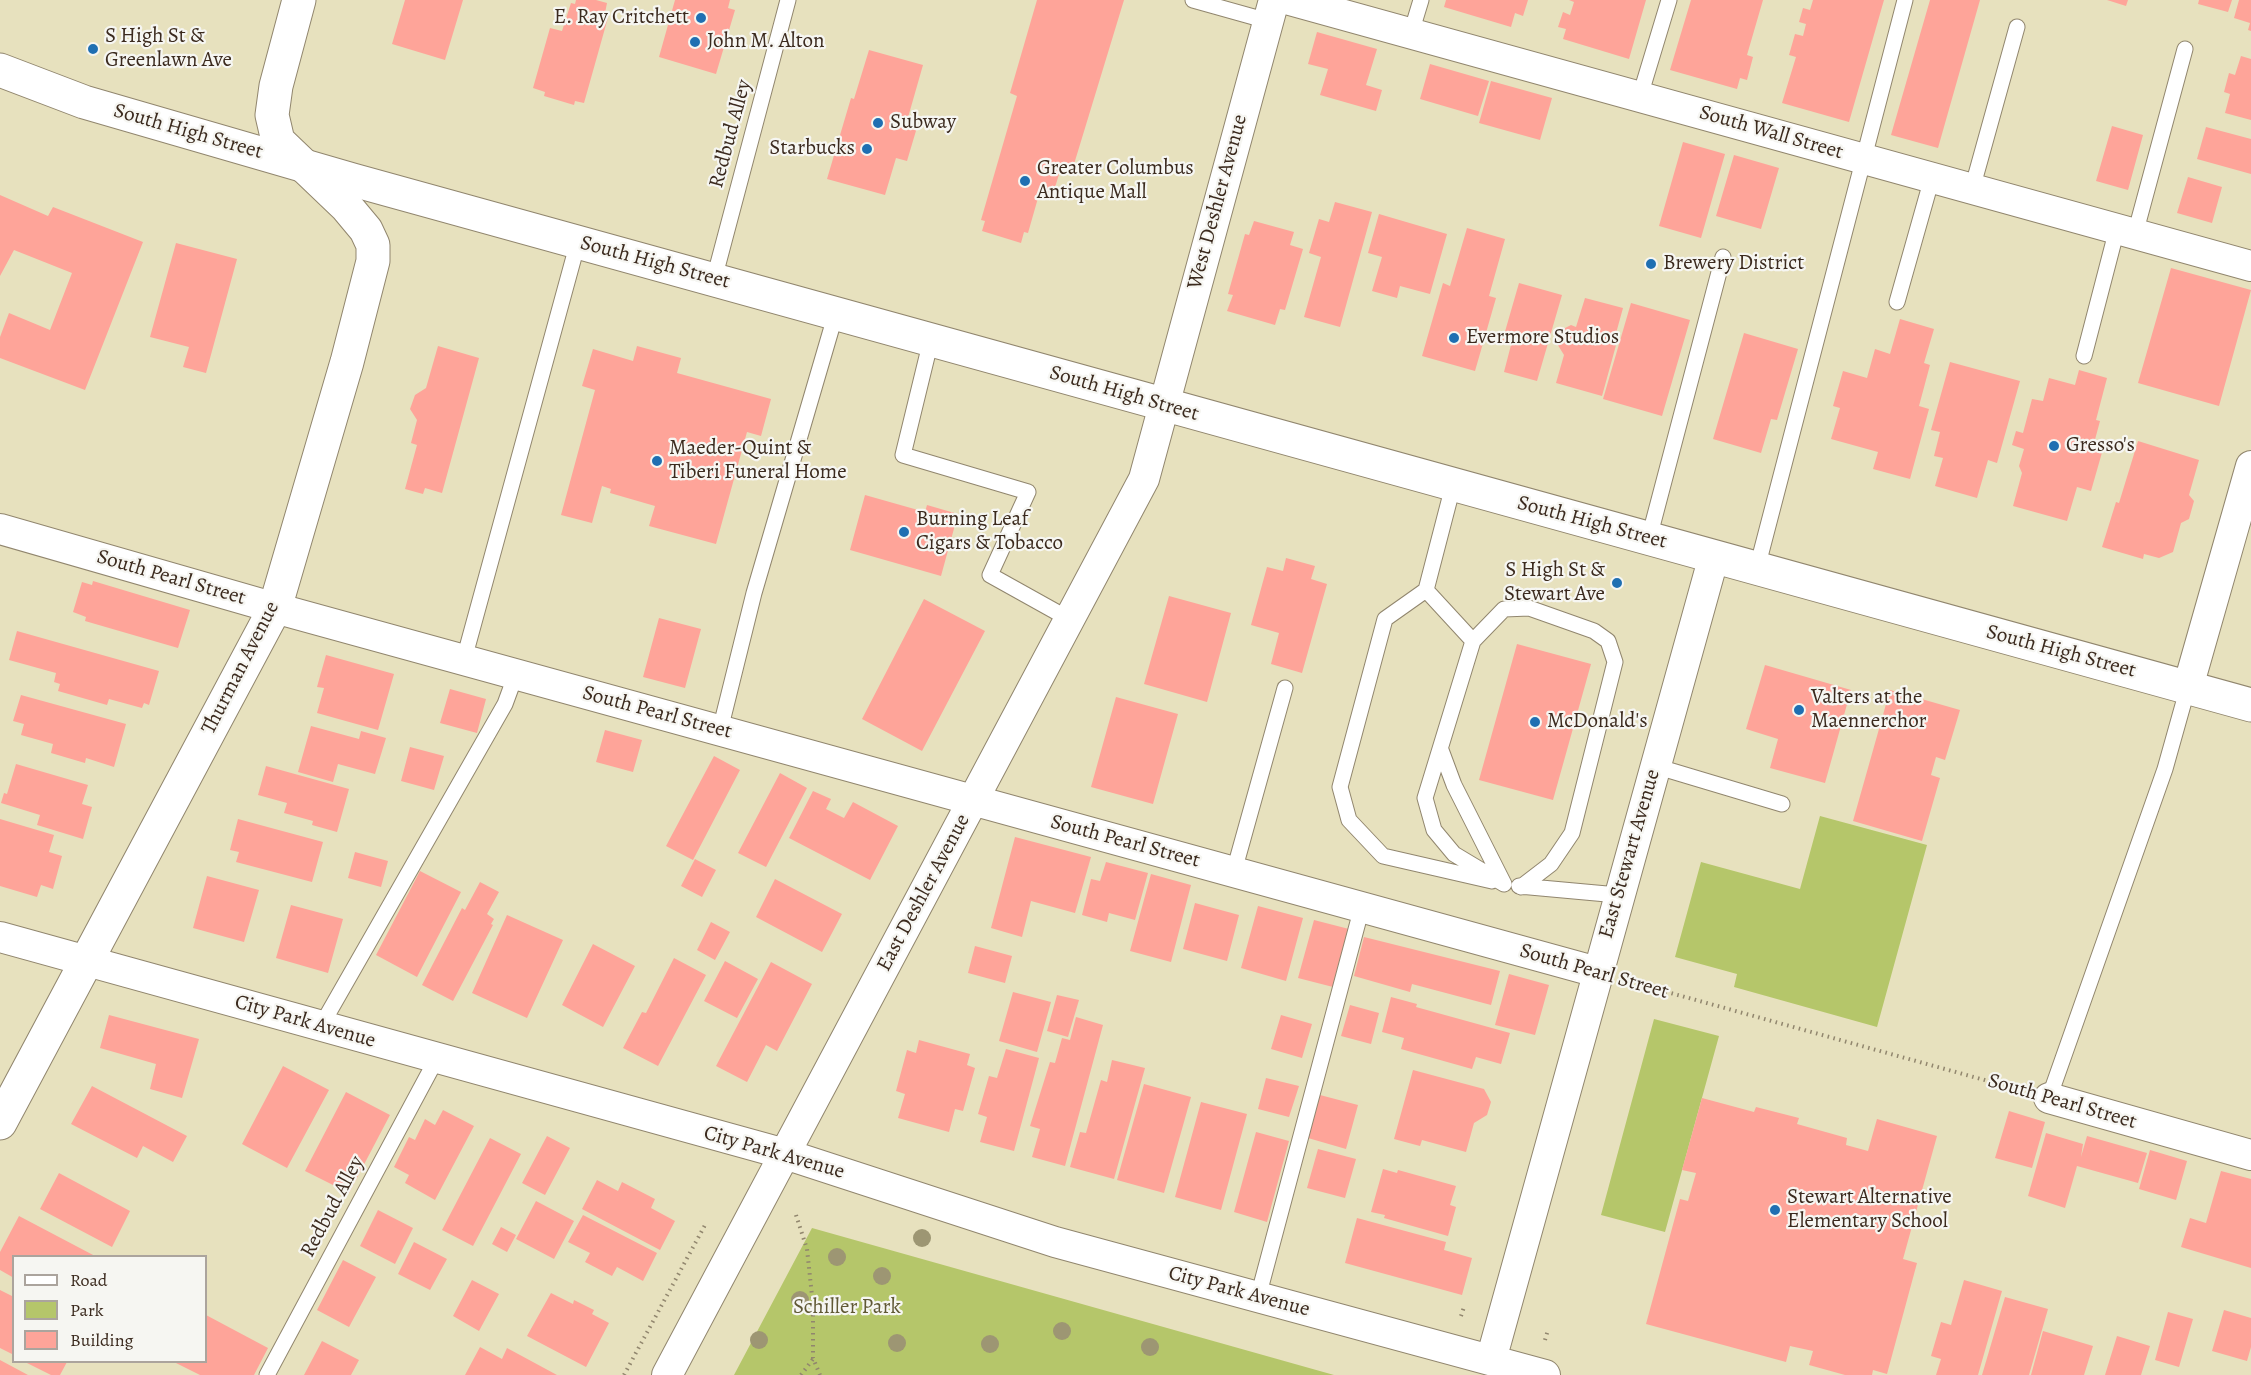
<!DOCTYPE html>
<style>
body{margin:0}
#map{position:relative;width:2251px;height:1375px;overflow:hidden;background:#e7e1be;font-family:Alegreya,serif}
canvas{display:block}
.legend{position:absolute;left:12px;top:1255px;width:195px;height:108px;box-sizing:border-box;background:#f6f6f2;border:2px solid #aba49d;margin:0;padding:8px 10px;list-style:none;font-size:18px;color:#3b2a1e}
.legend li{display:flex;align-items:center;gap:12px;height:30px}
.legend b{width:30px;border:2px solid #aba49d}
</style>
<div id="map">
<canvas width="2251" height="1375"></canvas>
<ul class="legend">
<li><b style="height:8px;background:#fff"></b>Road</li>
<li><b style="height:16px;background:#b5c66a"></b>Park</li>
<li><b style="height:16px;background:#fea499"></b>Building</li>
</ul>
</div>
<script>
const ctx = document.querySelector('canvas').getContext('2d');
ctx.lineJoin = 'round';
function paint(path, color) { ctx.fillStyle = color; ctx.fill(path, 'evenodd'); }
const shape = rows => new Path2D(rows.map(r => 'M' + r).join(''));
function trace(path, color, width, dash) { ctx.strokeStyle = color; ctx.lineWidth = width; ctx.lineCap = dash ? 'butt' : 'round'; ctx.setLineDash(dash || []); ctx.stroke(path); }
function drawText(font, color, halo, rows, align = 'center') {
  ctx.font = font + ' Alegreya,serif'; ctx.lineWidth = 4.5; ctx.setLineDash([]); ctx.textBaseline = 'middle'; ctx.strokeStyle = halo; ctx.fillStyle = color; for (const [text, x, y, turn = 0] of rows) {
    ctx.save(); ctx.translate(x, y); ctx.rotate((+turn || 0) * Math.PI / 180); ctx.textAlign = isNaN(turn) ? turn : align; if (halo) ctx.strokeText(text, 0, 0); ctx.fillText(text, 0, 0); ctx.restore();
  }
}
paint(shape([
 [1820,816,1927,845,1877,1027,1734,987,1737,974,1675,957,1701,862,1800,889],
 [1654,1019,1719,1036,1665,1232,1601,1215],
 [812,1228,1334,1375,734,1375]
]), '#b5c66a');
paint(shape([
 [405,0,463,0,445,60,392,44],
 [576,0,596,0,607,3,605,13,609,14,584,103,575,101,574,105,544,96,545,92,533,88,550,28,562,31,571,3,575,4],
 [675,0,730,0,728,8,735,10,716,74,659,57],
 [1037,0,1124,0,1071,174,1060,171,1053,194,1040,191,1028,233,1024,232,1021,243,982,231,985,221,981,220,1017,96,1010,93],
 [1446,0,1528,0,1523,16,1515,13,1511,27,1444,7],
 [1569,0,1646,0,1629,59,1563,39,1566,29,1558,27,1563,12,1570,15,1574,2],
 [1691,0,1763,0,1747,55,1753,57,1747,80,1740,78,1737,89,1670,70],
 [1813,0,1884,0,1849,122,1782,103,1796,57,1789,55,1795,34,1803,36,1806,24,1799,22,1803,8,1810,10],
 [1930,0,1980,0,1938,148,1891,135],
 [2107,0,2128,0,2126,6],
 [2199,0,2232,0,2228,12,2198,4],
 [2239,0,2251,0,2251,31,2248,30,2250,23,2234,18],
 [1317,32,1377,49,1366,85,1382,90,1376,111,1320,95,1328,69,1308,64],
 [869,50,923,65,907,121,918,124,907,161,896,158,885,195,827,179,851,98,854,99],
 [2241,56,2251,59,2251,120,2225,113,2230,94,2224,92,2229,73,2235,75],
 [1430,64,1489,81,1478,116,1420,99],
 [1491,81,1552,98,1540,140,1479,123],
 [2112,126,2143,135,2128,190,2096,181],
 [2206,127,2251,139,2251,174,2197,159],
 [1683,142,1725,154,1701,238,1659,226],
 [1734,155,1779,168,1761,229,1716,216],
 [2188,177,2222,187,2212,223,2177,213],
 [0,195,48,216,53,207,143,242,85,390,0,358,0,337,9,313,50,330,72,273,14,250,0,276],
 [1335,202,1372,212,1340,327,1304,317,1321,257,1309,253,1319,219,1329,222],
 [1379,214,1447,234,1430,294,1400,286,1397,298,1372,291,1382,257,1368,253],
 [1254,221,1294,232,1290,245,1303,249,1285,310,1280,309,1275,325,1227,311,1233,295,1228,294,1245,234,1249,235],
 [1467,228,1505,239,1489,296,1496,298,1475,371,1422,356,1443,283,1450,286],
 [176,243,237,259,206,373,183,367,189,347,150,337],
 [2171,268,2251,290,2219,406,2138,383],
 [1519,283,1562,295,1537,381,1504,372,1511,345,1502,342],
 [1585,298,1623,308,1615,337,1618,338,1602,396,1556,383,1564,355,1556,342,1559,331,1571,325,1576,327],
 [1631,303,1690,320,1662,416,1603,399],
 [1900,319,1934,329,1924,363,1930,365,1919,406,1929,409,1910,479,1873,469,1878,452,1831,439,1840,408,1833,406,1843,371,1867,378,1875,349,1890,354],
 [1744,333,1798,349,1777,420,1771,419,1761,453,1713,439],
 [438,346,479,358,442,493,425,488,423,494,405,489,417,445,411,443,417,420,410,409,415,395,426,388],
 [637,346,681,358,677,373,771,399,761,436,747,432,716,544,649,526,655,506,610,493,611,489,602,486,592,523,561,515,595,390,582,386,593,349,633,361],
 [1950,362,2020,381,1997,463,1988,460,1977,498,1935,486,1943,458,1934,456,1940,432,1931,430],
 [2079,370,2107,378,2096,420,2100,421,2093,447,2103,449,2091,491,2077,487,2067,521,2013,506,2022,473,2019,466,2024,449,2012,445,2016,431,2023,433,2032,399,2043,401,2049,378,2075,385],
 [2138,441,2199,460,2189,495,2194,501,2189,519,2181,523,2173,552,2159,558,2144,554,2143,559,2102,547,2116,502,2119,503],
 [865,495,925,512,927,505,958,514,941,576,850,550],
 [1286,558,1315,566,1311,579,1327,584,1302,673,1271,664,1279,633,1251,625,1267,567,1283,571],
 [93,581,190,610,178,648,85,621,86,617,73,612,82,582,92,585],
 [1169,596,1231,613,1207,702,1144,684],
 [924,599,985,631,922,751,862,719],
 [659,618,701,629,685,688,643,677],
 [17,631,159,671,149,705,144,703,142,708,109,699,107,705,58,691,60,684,54,682,56,673,9,660],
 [1517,644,1591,664,1553,800,1479,780],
 [326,655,394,674,378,730,317,713,324,688,317,687],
 [1765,665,1851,690,1825,783,1770,768,1778,739,1746,729],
 [450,689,486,699,477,733,440,723],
 [1890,690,1960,710,1945,760,1936,757,1931,775,1940,778,1922,841,1853,821],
 [21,695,126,724,114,767,86,758,85,763,51,753,53,744,21,735,24,724,13,721],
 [1116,697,1178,714,1153,804,1091,787],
 [311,726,359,739,361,731,386,738,375,774,338,764,333,782,298,772],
 [605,730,642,740,633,772,596,762],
 [410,747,444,756,434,790,401,781],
 [714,756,740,770,693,860,666,846],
 [16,764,88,785,82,804,92,807,83,839,37,825,40,815,1,803,4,793,7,794],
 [266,766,349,789,337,832,312,825,313,821,284,813,287,803,258,795],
 [780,773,807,788,766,867,738,853],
 [813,791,831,799,826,809,844,818,853,802,898,826,870,880,789,838],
 [0,819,54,835,49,852,62,856,53,889,41,885,37,897,0,886],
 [238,819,323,842,312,882,236,862,239,852,230,850],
 [1015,837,1091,857,1075,913,1031,901,1022,937,991,928],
 [355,852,388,861,381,887,348,878],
 [695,859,716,870,702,897,681,886],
 [1106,862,1148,873,1135,920,1109,913,1107,922,1082,915,1091,879,1100,881],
 [420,871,461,892,417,977,376,955],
 [1151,874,1191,885,1171,962,1130,951],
 [207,876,259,890,244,942,193,928],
 [775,879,842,914,822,952,756,917],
 [480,882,499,892,487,914,494,919,491,924,493,925,453,1001,422,985,462,908,465,910],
 [1195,903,1239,915,1227,961,1183,949],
 [291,905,343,919,328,973,276,958],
 [1258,906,1303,918,1286,981,1241,968],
 [507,915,563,940,527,1018,472,993],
 [1314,920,1349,929,1333,987,1298,978],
 [711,922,730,932,715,960,697,950],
 [1364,937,1500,971,1491,1005,1412,984,1410,992,1354,976],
 [593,944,635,966,603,1027,562,1005],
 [975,946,1012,956,1005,983,968,973],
 [674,958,706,975,658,1066,623,1048,642,1012,646,1013],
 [725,961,758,979,737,1018,704,1001],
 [771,962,812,984,777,1051,766,1045,747,1082,716,1066],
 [1509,974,1549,985,1535,1035,1495,1025],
 [1013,992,1051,1002,1037,1052,999,1041],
 [1057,995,1079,1000,1068,1037,1047,1031],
 [1391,997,1417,1004,1416,1007,1510,1033,1501,1064,1476,1057,1472,1069,1401,1049,1404,1038,1382,1032],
 [1350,1005,1379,1013,1371,1044,1341,1036],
 [109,1015,199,1039,182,1098,150,1089,156,1064,100,1048],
 [1281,1015,1312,1024,1302,1058,1271,1049],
 [1076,1017,1103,1025,1065,1166,1032,1157,1040,1129,1030,1126,1050,1062,1055,1063,1062,1038,1070,1040],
 [919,1040,970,1054,967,1065,975,1068,963,1111,955,1109,949,1132,898,1118,905,1094,896,1091,907,1050,916,1053],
 [1006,1049,1039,1058,1014,1151,980,1142,987,1117,978,1114,989,1076,997,1078],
 [1112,1060,1145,1068,1114,1179,1070,1167,1080,1132,1086,1133,1101,1080,1107,1082],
 [283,1066,329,1090,287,1168,242,1144],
 [1413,1070,1484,1089,1491,1102,1487,1115,1474,1123,1466,1152,1422,1140,1420,1146,1394,1139],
 [1266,1078,1299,1086,1289,1117,1258,1109],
 [1144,1084,1191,1097,1164,1193,1117,1180],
 [92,1086,187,1136,173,1162,143,1146,137,1158,71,1124],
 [346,1092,390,1115,349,1193,305,1171],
 [1320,1095,1358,1105,1346,1149,1308,1138],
 [1702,1098,1754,1112,1756,1107,1799,1118,1797,1124,1847,1138,1846,1145,1868,1151,1877,1119,1937,1136,1903,1259,1917,1263,1887,1374,1873,1370,1872,1375,1845,1375,1809,1365,1813,1351,1790,1346,1786,1362,1646,1324,1680,1199,1688,1201,1696,1173,1682,1170],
 [1201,1102,1247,1114,1221,1210,1175,1197],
 [443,1110,474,1126,435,1200,405,1183,409,1175,394,1167,409,1137,415,1140,425,1119,435,1125],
 [2009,1111,2045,1122,2032,1168,1995,1158],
 [1256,1132,1289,1141,1267,1222,1234,1212],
 [2046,1133,2083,1144,2081,1157,2087,1136,2147,1153,2138,1183,2077,1166,2065,1208,2028,1196],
 [547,1136,570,1148,545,1195,522,1183],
 [490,1138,521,1154,473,1246,442,1230],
 [1318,1149,1356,1159,1345,1198,1307,1188],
 [2150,1150,2187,1161,2176,1200,2139,1189],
 [1383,1169,1397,1173,1398,1170,1456,1186,1450,1205,1456,1207,1448,1236,1384,1218,1385,1215,1371,1212],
 [2221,1171,2251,1179,2251,1268,2181,1247,2190,1218,2206,1223],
 [59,1173,130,1211,112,1247,40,1209],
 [597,1180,618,1191,622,1182,655,1199,651,1208,675,1221,660,1250,582,1209],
 [536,1201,574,1221,554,1259,516,1239],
 [378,1210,413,1228,395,1264,360,1246],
 [583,1215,657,1253,643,1281,617,1267,612,1276,585,1262,590,1253,568,1242],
 [19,1216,95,1256,14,1256,14,1278,0,1270,0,1252],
 [1357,1218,1446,1242,1444,1250,1472,1258,1462,1295,1345,1263],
 [501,1227,516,1235,507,1252,492,1244],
 [414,1242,447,1259,430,1290,398,1274],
 [343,1260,376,1277,349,1327,317,1310],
 [472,1280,499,1294,479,1331,453,1316],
 [1964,1280,2002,1291,1978,1375,1936,1375,1941,1359,1931,1356,1941,1322,1951,1325],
 [0,1290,14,1297,14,1355,0,1348],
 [551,1293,573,1304,574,1300,594,1310,592,1314,609,1323,586,1367,527,1336],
 [2005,1297,2048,1309,2029,1375,1982,1375],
 [2224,1310,2251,1318,2251,1347,2247,1361,2212,1351],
 [2168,1312,2193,1319,2179,1367,2155,1360],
 [206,1315,268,1348,254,1375,200,1375,174,1362,206,1362],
 [2043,1331,2093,1346,2084,1375,2031,1375],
 [2117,1336,2150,1346,2141,1375,2105,1375],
 [322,1341,359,1360,351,1375,304,1375],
 [480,1347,502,1359,507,1348,557,1375,465,1375],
 [0,1360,28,1375,0,1375],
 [25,1362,67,1362,60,1375,51,1375]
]), '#fea499');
const lane = shape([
 [1193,0,1268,21],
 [1411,33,1421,0],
 [1640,96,1669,0],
 [1972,189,2017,27],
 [2135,234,2185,49],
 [714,279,788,0],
 [1897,302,1932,178],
 [931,340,903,455,1028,492,990,575,1069,619],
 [2084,356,2117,229],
 [1453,486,1426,590,1385,619,1340,787,1349,820,1383,856,1492,881],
 [1649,538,1723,257],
 [1757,568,1905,0],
 [1426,590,1473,641],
 [464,659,578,242],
 [720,730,754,593,836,313],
 [1441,750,1454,785,1504,884],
 [1655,766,1782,804],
 [1234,871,1285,688],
 [1504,884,1454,854,1434,830,1425,798,1473,641,1504,609,1529,608,1594,631,1608,641,1615,662,1572,833,1551,864,1521,887],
 [1519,886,1618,895],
 [321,1026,505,704,516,674],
 [2049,1098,2165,769,2188,687],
 [1258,1297,1362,907],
 [267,1375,437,1058]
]);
const street = shape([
 [1290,0,2251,266],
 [0,529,275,608,1597,972],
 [2188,687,2251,466],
 [0,937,785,1154,1055,1242,1545,1375],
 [2049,1098,2251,1155],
 [1491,1360,1714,556],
 [667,1375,1144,479,1274,0]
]);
const secondary = shape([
 [0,1123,275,608,347,362,373,261,373,245,366,230,346,206,278,141,272,115,276,86,299,0]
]);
const primary = shape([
 [0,70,84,102,353,180,2251,705]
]);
trace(lane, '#91866e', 17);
trace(street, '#91866e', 32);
trace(secondary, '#91866e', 35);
trace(primary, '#91866e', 35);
trace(shape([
 [1631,982,2017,1089],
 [796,1215,807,1249,813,1305,813,1358,820,1375],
 [1461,1316,1464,1307],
 [1545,1340,1548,1330],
 [624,1375,705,1225],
 [801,1375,813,1359]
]), '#91866e', 4, [1.5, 4.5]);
trace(lane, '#fff', 15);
trace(street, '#fff', 30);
trace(secondary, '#fff', 33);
trace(primary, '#fff', 33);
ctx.fillStyle = '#9d9673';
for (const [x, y] of [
 [922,1238],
 [837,1257],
 [882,1276],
 [800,1300],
 [1062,1331],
 [759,1340],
 [897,1343],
 [990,1344],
 [1150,1347]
]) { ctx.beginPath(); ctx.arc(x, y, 9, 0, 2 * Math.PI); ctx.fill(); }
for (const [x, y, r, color] of [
 [701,18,6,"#1f6fb2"],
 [695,42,6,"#1f6fb2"],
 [93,49,6,"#1f6fb2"],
 [878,123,6,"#1f6fb2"],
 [867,149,6,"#1f6fb2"],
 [1025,181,6,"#1f6fb2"],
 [1651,264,6,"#1f6fb2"],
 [1454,338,6,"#1f6fb2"],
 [2054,446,6,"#1f6fb2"],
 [657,461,6,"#1f6fb2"],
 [904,532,6,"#1f6fb2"],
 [1617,583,6,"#1f6fb2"],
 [1799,710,6,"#1f6fb2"],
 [1535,722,6,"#1f6fb2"],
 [1775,1210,6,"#1f6fb2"]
]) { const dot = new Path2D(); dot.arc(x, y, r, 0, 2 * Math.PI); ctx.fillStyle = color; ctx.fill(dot); trace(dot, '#f6f6f2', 2); }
drawText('21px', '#3b2a1e', '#f6f6f2', [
 ["E. Ray Critchett",689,18,"right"],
 ["S High St &",105,37],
 ["Greenlawn Ave",105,61],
 ["John M. Alton",707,42],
 ["Subway",890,123],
 ["Starbucks",855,149,"right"],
 ["Greater Columbus",1037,169],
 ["Antique Mall",1037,193],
 ["Brewery District",1663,264],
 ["Evermore Studios",1466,338],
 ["Gresso's",2066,446],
 ["Maeder-Quint &",669,449],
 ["Tiberi Funeral Home",669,473],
 ["Burning Leaf",916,520],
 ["Cigars & Tobacco",916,544],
 ["S High St &",1605,571,"right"],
 ["Stewart Ave",1605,595,"right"],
 ["Valters at the",1811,698],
 ["Maennerchor",1811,722],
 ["McDonald's",1547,722],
 ["Stewart Alternative",1787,1198],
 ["Elementary School",1787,1222]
], 'left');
drawText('21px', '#3b2a1e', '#f6f6f2', [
 ["South High Street",188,132,16],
 ["South Wall Street",1771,133,16],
 ["Redbud Alley",731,134,-75],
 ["West Deshler Avenue",1218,202,-75],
 ["South High Street",655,263,15],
 ["South High Street",1124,394,16],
 ["South High Street",1592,523,15],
 ["South Pearl Street",171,578,16],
 ["South High Street",2061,652,15],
 ["Thurman Avenue",241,668,-63],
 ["South Pearl Street",657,713,15],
 ["South Pearl Street",1125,842,15],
 ["East Stewart Avenue",1630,854,-74],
 ["East Deshler Avenue",924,893,-62],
 ["South Pearl Street",1594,972,16],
 ["City Park Avenue",305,1022,16],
 ["South Pearl Street",2062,1102,16],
 ["City Park Avenue",774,1153,16],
 ["Redbud Alley",333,1207,-62],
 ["City Park Avenue",1239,1292,15]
]);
drawText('21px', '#605935', '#f6f6f2', [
 ["Schiller Park",847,1308]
]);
</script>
